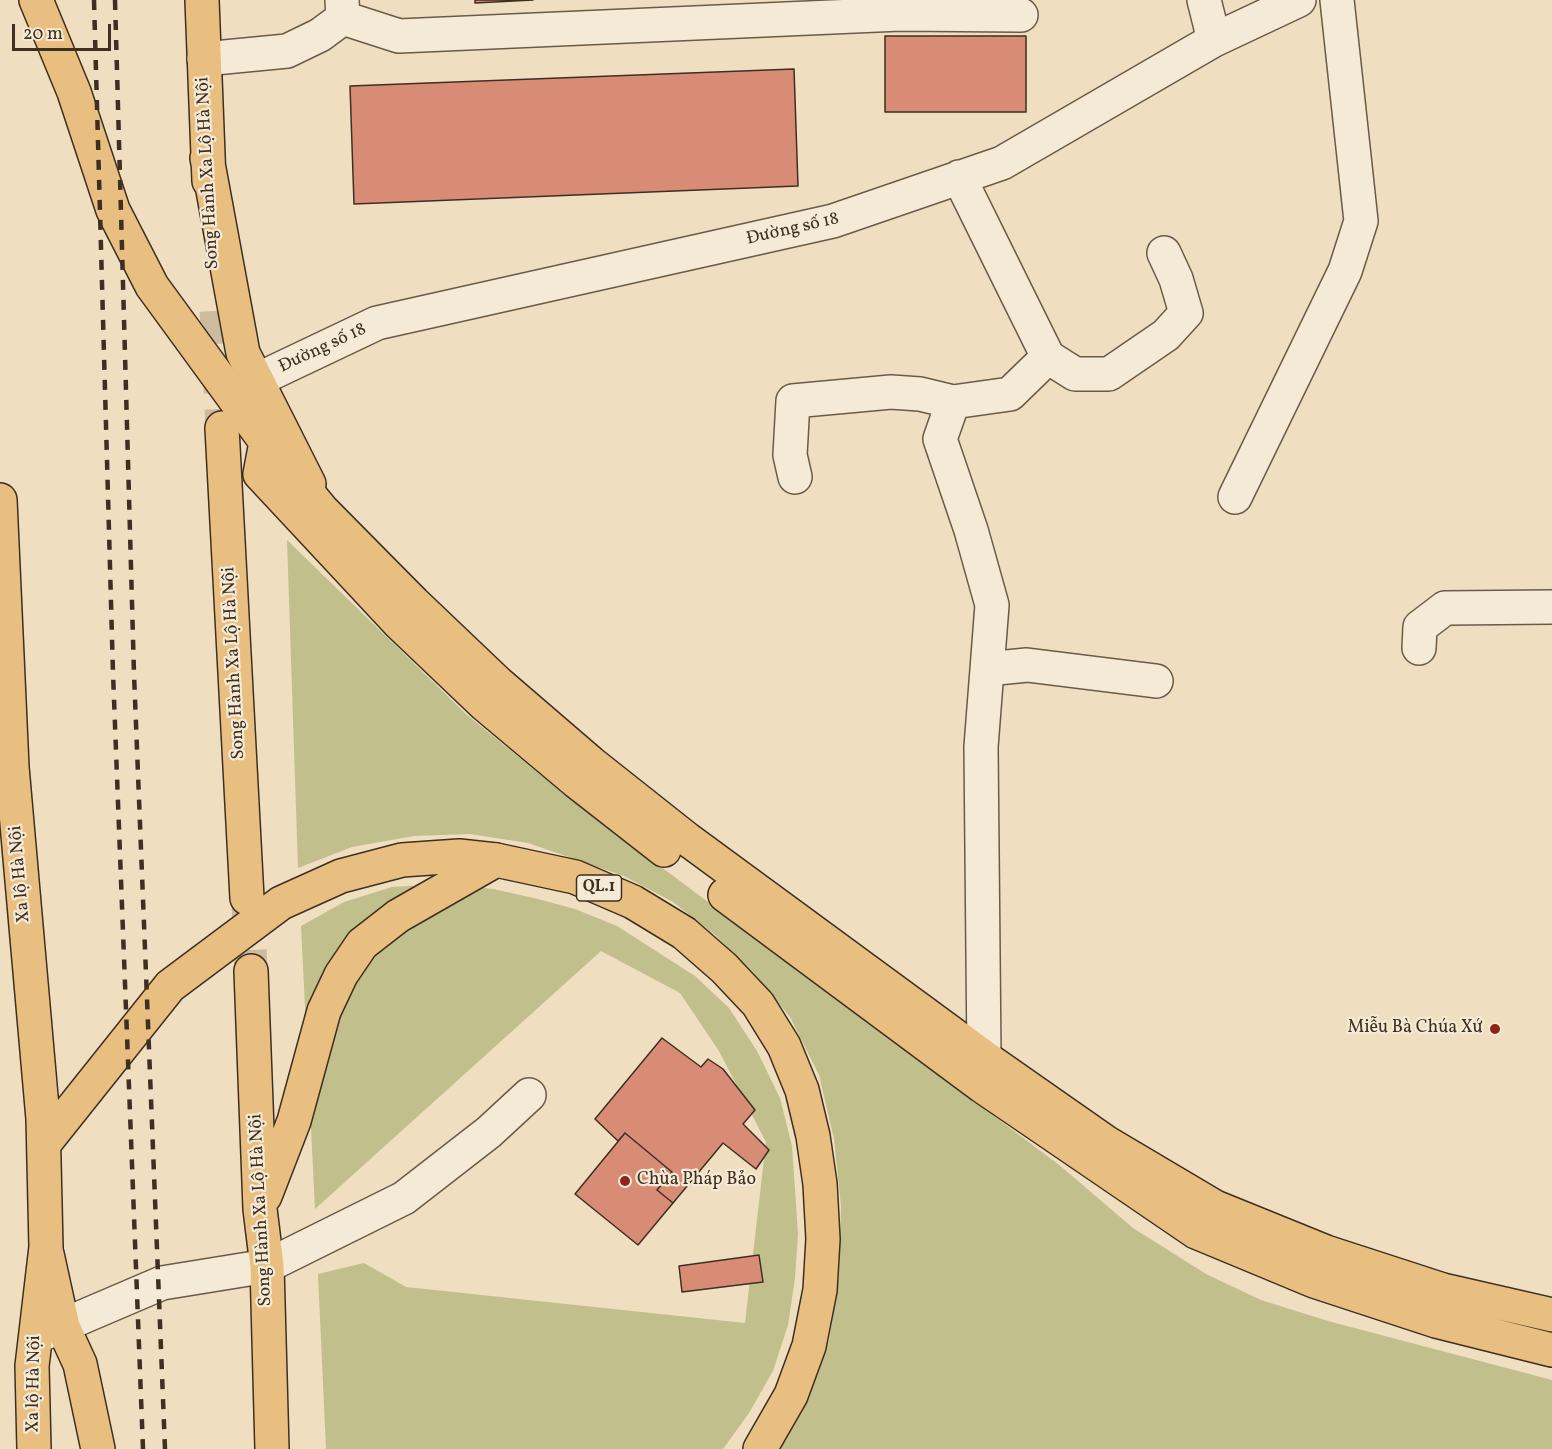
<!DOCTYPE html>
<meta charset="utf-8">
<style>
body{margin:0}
#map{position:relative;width:1552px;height:1449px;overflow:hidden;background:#efdebf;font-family:Vollkorn,serif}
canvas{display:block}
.scale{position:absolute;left:12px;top:24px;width:99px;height:27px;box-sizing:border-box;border:3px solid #3e2f21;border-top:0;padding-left:8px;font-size:18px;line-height:21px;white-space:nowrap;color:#3e2f21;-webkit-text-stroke:4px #f5ead5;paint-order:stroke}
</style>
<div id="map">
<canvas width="1552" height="1449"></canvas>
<div class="scale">20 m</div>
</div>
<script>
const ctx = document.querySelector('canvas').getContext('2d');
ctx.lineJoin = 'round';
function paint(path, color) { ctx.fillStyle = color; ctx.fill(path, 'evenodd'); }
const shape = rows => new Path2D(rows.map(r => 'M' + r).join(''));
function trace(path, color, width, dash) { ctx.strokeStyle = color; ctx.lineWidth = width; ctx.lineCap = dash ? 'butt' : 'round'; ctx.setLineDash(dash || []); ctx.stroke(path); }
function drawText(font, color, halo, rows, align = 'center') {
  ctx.font = font + ' Vollkorn,serif'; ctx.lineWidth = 4.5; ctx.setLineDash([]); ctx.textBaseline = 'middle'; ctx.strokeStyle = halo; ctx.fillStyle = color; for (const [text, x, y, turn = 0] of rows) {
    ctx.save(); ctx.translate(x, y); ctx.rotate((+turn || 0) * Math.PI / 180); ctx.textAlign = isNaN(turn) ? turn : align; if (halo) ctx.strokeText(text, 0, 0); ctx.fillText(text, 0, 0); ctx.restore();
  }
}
paint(shape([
 [287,540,466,714,565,795,1058,1164,1133,1228,1206,1274,1261,1300,1328,1321,1552,1380,1552,1449,777,1449,803,1407,829,1341,839,1276,841,1206,834,1139,819,1075,790,1017,753,972,715,935,673,902,624,876,528,843,470,834,414,836,352,847,298,868],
 [441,884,493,889,534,898,575,909,617,926,695,976,729,1008,757,1051,780,1098,792,1146,798,1234,795,1278,788,1325,773,1371,749,1413,723,1449,326,1449,318,1274,364,1263,406,1287,745,1323,766,1142,719,1051,680,993,601,951,315,1209,301,926,344,902,392,887]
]), '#c1bf8c');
const building = shape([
 [475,0,533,0,475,3,475,0],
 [885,36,1026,36,1026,112,885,112,885,36],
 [794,69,798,186,354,204,350,86,794,69],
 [662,1038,701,1067,708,1059,723,1069,755,1110,743,1124,769,1150,756,1169,723,1143,673,1203,657,1190,672,1172,625,1133,618,1141,595,1119,662,1038],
 [625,1133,672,1172,657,1190,673,1203,638,1245,575,1194,625,1133],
 [759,1255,763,1282,682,1292,679,1266,759,1255]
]);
paint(building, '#d88c76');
trace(building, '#3e2f21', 1.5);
trace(shape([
 [216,311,222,428],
 [248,901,251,971]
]), '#ccbb9f', 33, [33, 16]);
const minor = shape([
 [1204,0,1214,40],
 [343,18,399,36,900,14,1021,15],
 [204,59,287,51,320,35,343,18,342,0],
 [959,177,1048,357,1075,374,1109,374,1166,335,1186,313,1176,279,1164,253],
 [257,380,377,323,833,221,1002,163,1214,40,1299,0],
 [953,402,940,439,971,530,992,605,981,747,984,1057],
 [795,477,790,455,793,401,891,392,920,394,953,402,1010,394,1048,357],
 [1235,497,1345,271,1361,221,1337,0],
 [1419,648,1420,627,1445,608,1552,607],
 [987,669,1027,665,1156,681],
 [38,1336,162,1283,267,1266,404,1198,489,1132,529,1095]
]);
const major = shape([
 [202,0,209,181],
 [207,158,243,353,309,484],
 [222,428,247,898],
 [251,971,260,1209,267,1266,272,1449],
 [265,1196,294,1121,324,1011,341,975,362,944,398,916,496,860],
 [47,1254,63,1327,80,1364,98,1449]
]);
const highway = shape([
 [36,0,74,92,113,210,152,286,266,442,322,510,414,603,498,683,591,763,687,839,984,1057,1107,1143,1215,1207,1326,1252,1443,1290,1552,1315],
 [266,442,260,474,399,623,484,704,577,782,664,850],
 [0,500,12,767,43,1119,46,1247,32,1366,34,1449],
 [725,895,982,1086,1196,1232,1314,1281,1436,1321,1552,1350],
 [44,1144,170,986,281,903,341,876,402,860,459,856,496,860,575,877,633,902,684,933,724,968,758,1004,784,1046,802,1090,813,1136,820,1184,823,1239,820,1290,809,1346,791,1395,760,1449]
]);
trace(minor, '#6a5b48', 36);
trace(major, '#3e2f21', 36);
trace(highway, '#3e2f21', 36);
trace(minor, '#f5ead5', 33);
trace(major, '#e8bf80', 33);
trace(highway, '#e8bf80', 33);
trace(shape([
 [94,0,113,673,143,1449],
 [115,0,134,674,165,1449]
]), '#3e2f21', 4.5, [10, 10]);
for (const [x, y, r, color] of [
 [1495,1029,6,"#8f2418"],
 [625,1181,6,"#8f2418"]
]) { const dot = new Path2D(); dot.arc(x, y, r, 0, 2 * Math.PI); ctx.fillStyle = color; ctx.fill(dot); trace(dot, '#f5ead5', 2); }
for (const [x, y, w] of [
 [599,888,45]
]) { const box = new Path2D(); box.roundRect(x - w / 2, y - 13, w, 26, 4.5); ctx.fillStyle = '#f5ead5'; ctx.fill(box); trace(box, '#3e2f21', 1.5); }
drawText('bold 16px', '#3e2f21', null, [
 ["QL.1",599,888]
]);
drawText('18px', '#3e2f21', '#f5ead5', [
 ["Song Hành Xa Lộ Hà Nội",209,173,-93],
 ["Đường số 18",793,230,-13],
 ["Đường số 18",323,349,-25],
 ["Song Hành Xa Lộ Hà Nội",235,663,-93],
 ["Xa lộ Hà Nội",21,874,-95],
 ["Song Hành Xa Lộ Hà Nội",262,1210,-93],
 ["Xa lộ Hà Nội",35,1384,-89]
]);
drawText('18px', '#3e2f21', '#f5ead5', [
 ["Miễu Bà Chúa Xứ",1483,1029],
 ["Chùa Pháp Bảo",637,1181,"left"]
], 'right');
</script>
